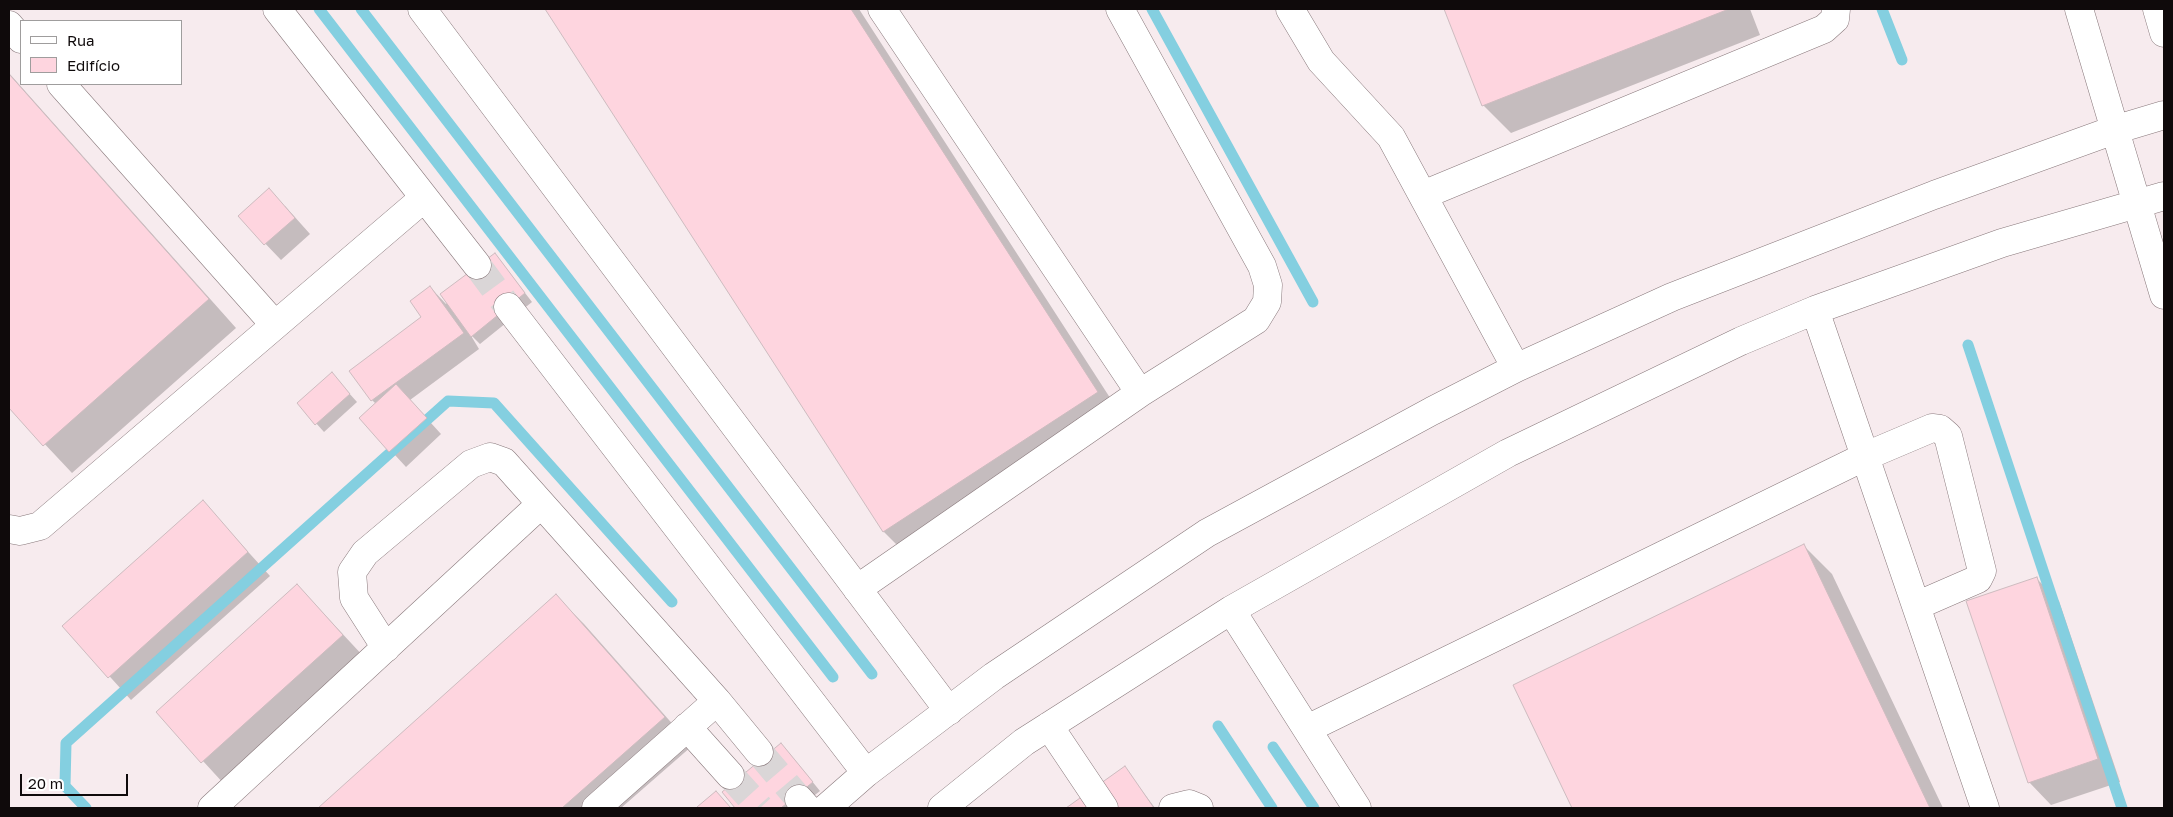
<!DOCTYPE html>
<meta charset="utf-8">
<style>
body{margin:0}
#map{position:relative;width:2173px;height:817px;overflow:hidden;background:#fefafb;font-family:"Golos Text",sans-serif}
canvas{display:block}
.frame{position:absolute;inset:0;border:10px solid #0f0a0b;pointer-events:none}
.legend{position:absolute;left:20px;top:20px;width:162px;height:65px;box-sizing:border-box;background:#fff;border:1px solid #9f9d9d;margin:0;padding:6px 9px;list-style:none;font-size:15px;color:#0f0a0b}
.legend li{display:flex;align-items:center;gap:10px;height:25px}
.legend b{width:25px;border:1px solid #9f9d9d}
.scale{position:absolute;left:20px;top:774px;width:108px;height:22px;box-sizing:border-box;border:2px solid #0f0a0b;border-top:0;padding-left:6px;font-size:15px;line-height:18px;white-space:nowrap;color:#0f0a0b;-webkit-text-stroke:4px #fff;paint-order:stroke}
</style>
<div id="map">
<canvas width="2173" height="817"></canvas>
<div class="frame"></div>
<ul class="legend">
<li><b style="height:6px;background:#fff"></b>Rua</li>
<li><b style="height:14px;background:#fed5df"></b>Edifício</li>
</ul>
<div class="scale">20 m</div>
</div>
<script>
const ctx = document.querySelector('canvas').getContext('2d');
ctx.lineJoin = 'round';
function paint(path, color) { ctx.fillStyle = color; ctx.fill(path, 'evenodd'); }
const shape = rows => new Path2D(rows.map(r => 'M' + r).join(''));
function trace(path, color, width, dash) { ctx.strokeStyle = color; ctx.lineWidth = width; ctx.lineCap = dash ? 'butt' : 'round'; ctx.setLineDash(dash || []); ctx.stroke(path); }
paint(shape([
 [9,9,2164,9,2164,808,9,808],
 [21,21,181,21,181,84,21,84]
]), '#f7ebee');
paint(shape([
 [547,9,859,9,1125,421,912,560,884,532],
 [1445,9,1750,9,1760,35,1511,133,1483,105],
 [9,73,236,328,72,473,9,406],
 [285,206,310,234,281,260,239,216],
 [495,254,532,302,480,344,470,334,479,349,410,400,441,434,406,467,361,418,376,404,372,400,423,317,430,287,446,304],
 [339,382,357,402,324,432,298,403],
 [203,502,270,576,131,700,64,626],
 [1804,546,1832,574,1943,808,1574,808,1515,685],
 [2036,578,2059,601,2120,782,2051,805,2029,782],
 [297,585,365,658,225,785,158,712],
 [556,596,584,624,692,746,621,808,320,808],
 [789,753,820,791,798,808,736,808,723,792],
 [1125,768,1155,808,1068,808]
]), '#0003');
trace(shape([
 [319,9,833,677],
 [361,9,872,674],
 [1152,9,1313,302],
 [1882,9,1902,60],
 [1968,345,2122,808],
 [1218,726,1272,808],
 [1273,747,1314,808],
 [86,808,65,786,66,743,448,401,494,403,672,602]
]), '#84cfe0', 11);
const building = shape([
 [545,9,851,9,1098,392,883,532,545,9],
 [1444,9,1729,9,1482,106,1444,9],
 [9,74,209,299,43,446,9,408,9,74],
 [269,188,295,218,264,245,238,216,269,188],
 [495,253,525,293,471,337,440,294,495,253],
 [430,286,464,333,371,401,349,371,421,317,410,301,430,286],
 [332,372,350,394,315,425,297,403,332,372],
 [396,384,427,418,389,452,359,418,396,384],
 [203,500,248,552,108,678,62,626,203,500],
 [1804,544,1930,808,1572,808,1513,685,1804,544],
 [2037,577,2098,759,2028,783,1966,601,2037,577],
 [297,584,343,635,201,763,156,712,297,584],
 [556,594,665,717,562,808,318,808,556,594],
 [781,743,813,782,781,808,735,808,722,792,781,743],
 [1125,766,1154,808,1066,808,1125,766],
 [716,791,731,808,699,808,697,807,716,791]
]);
paint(building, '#fed5df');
trace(building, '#cebcc0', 1);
trace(shape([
 [477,265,508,307],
 [759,752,799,799],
 [730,775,760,808]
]), '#dad6d7', 28, [28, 14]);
const minor = shape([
 [277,9,477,265],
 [422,9,949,711],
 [882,9,1140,393],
 [1290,9,1321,61,1391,137,1516,368],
 [2079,9,2164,295],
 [2157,9,2164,33],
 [9,25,21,39],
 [61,84,275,325],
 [1423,195,1824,29,1835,19,1836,9],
 [508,307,866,773],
 [1815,310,1985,808],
 [9,529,20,531,40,526,424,198],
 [857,589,1140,393,1256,320,1267,302,1268,285,1262,266,1120,9],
 [1231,610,1357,808],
 [386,648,354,598,352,572,365,553,471,464,490,457,504,462,717,701,759,752],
 [1049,726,1104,808],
 [687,727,730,775],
 [1307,729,1866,456,1932,428,1940,429,1948,436,1982,571,1978,579,1916,606],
 [799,799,807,808],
 [212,808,540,505],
 [596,808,717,701],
 [826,808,866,773,994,676,1207,533,1432,411,1516,368,1672,297,1934,195,2114,130,2164,115],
 [942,808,1024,742,1231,610,1508,453,1741,341,1815,310,2002,243,2164,196],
 [1173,808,1189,804,1199,808]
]);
trace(minor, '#89797c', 29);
trace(minor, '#fff', 28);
</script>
